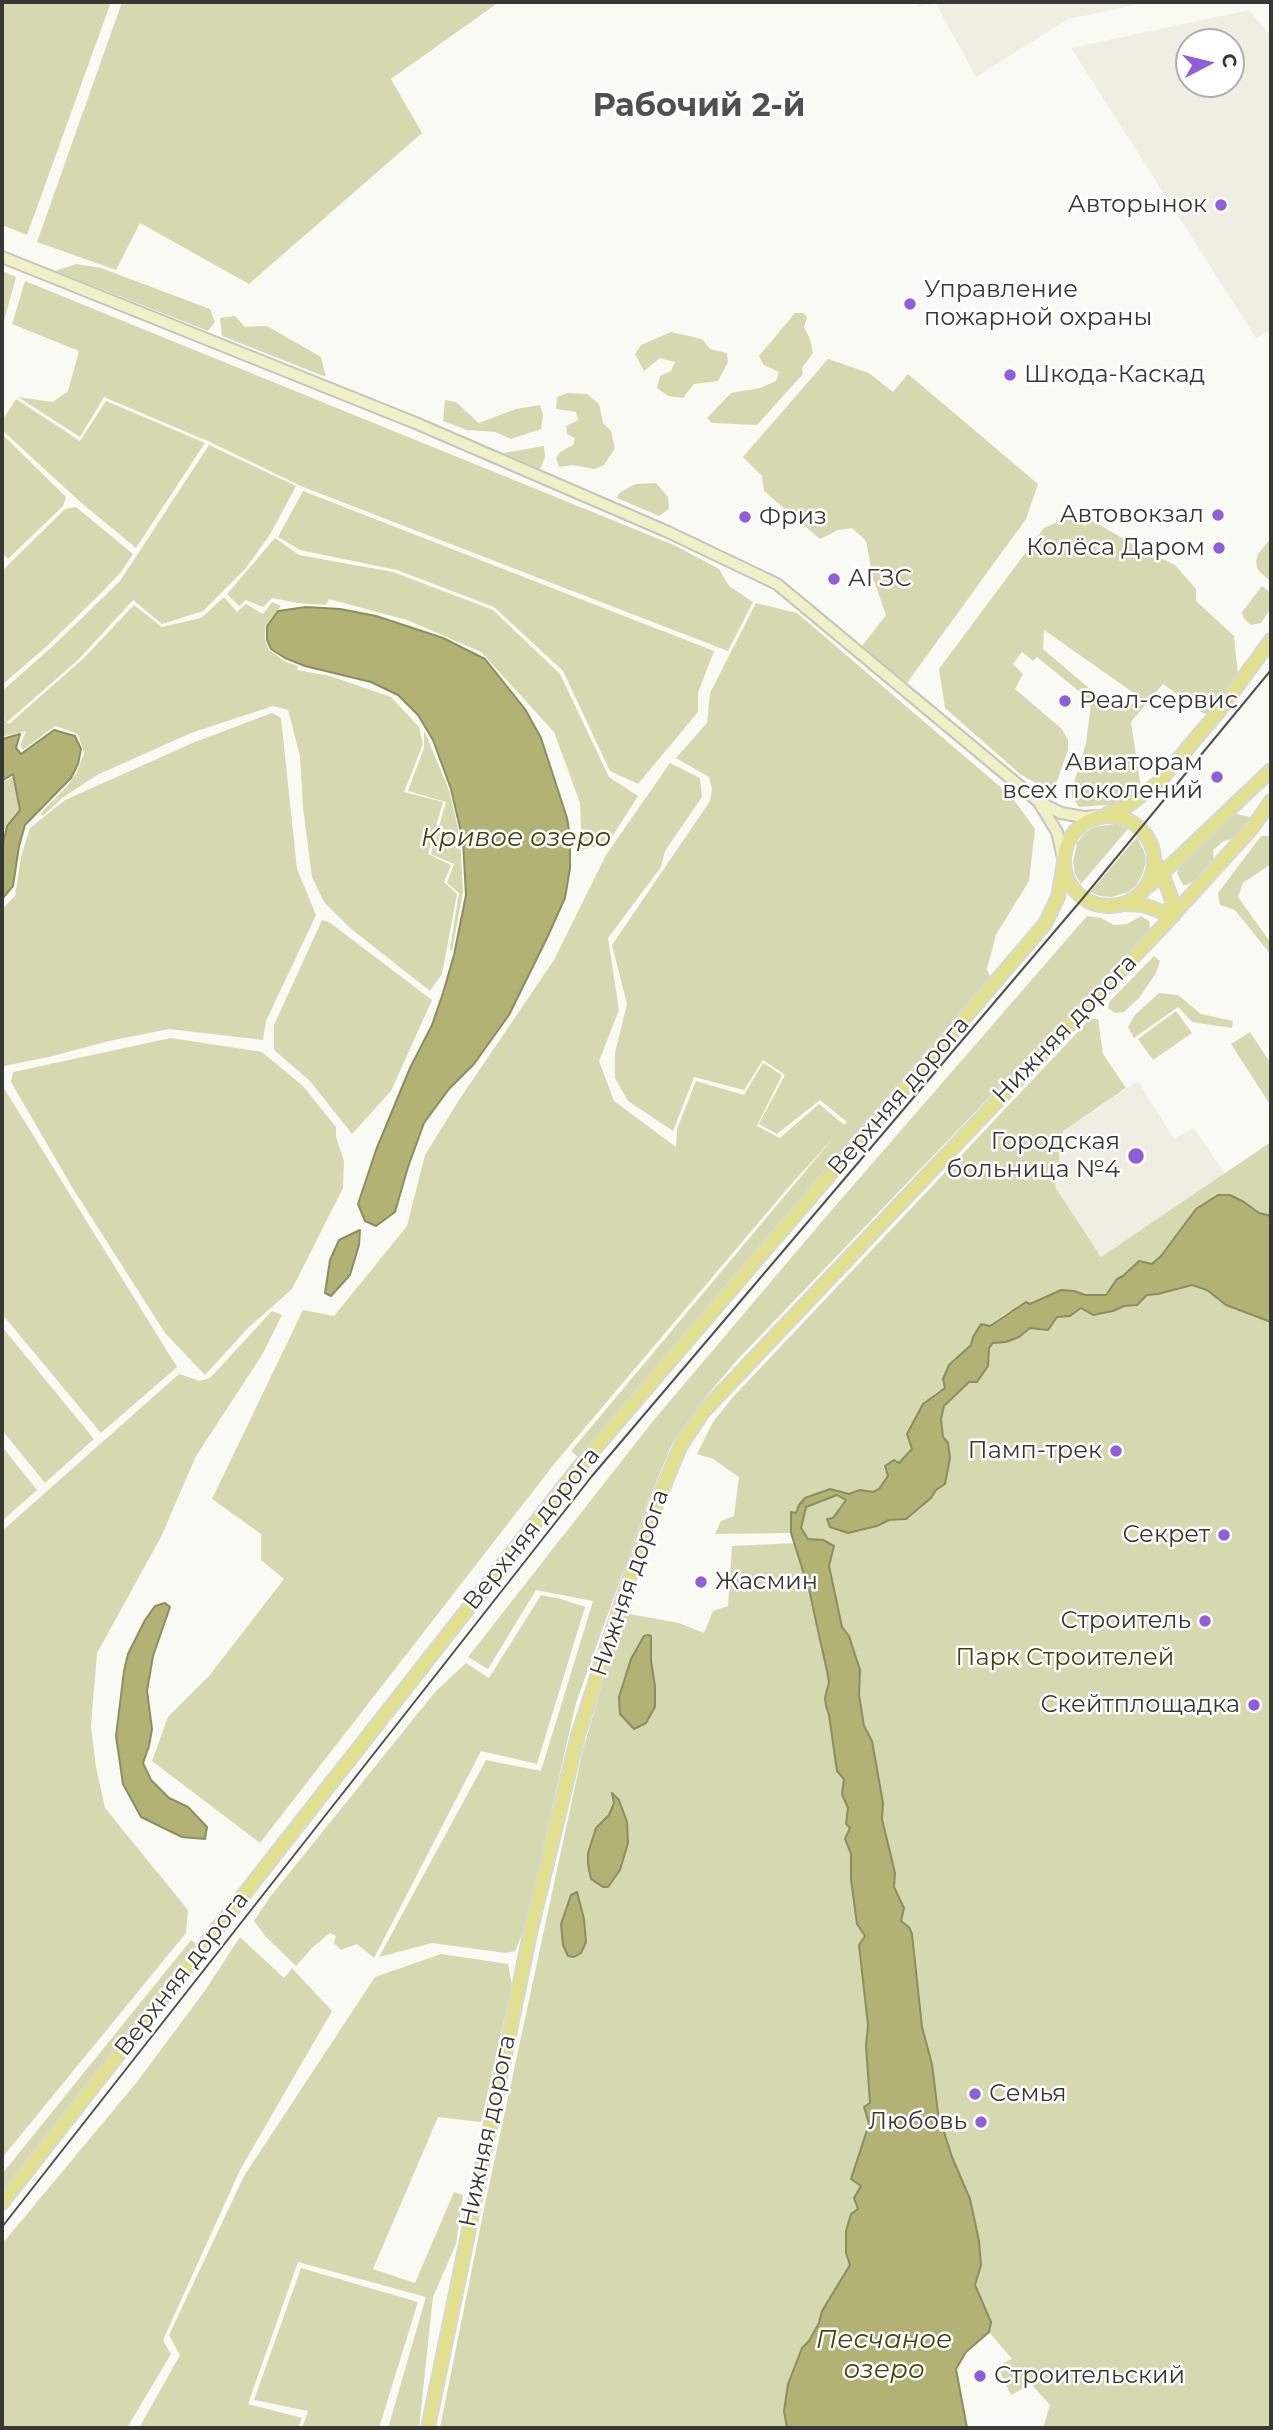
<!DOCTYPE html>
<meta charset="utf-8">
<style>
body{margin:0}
#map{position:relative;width:1273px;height:2430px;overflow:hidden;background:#fafaf5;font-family:Montserrat,sans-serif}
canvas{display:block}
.frame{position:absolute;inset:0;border:4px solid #373735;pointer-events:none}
.north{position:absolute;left:1175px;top:28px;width:70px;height:70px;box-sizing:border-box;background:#fff;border:2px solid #afafae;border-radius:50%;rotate:83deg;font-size:19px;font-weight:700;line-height:28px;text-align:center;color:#373735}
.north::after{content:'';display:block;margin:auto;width:24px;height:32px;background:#8e5fd8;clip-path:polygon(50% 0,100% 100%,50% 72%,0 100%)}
</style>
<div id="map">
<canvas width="1273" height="2430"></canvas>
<div class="frame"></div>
<div class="north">С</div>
</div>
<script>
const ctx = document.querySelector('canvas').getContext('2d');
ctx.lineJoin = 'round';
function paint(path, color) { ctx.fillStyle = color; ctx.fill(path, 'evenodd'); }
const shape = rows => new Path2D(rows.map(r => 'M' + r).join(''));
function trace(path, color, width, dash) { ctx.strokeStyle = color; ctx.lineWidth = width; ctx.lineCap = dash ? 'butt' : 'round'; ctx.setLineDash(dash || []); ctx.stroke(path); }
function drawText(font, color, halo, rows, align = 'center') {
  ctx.font = font + ' Montserrat,sans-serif'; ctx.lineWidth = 5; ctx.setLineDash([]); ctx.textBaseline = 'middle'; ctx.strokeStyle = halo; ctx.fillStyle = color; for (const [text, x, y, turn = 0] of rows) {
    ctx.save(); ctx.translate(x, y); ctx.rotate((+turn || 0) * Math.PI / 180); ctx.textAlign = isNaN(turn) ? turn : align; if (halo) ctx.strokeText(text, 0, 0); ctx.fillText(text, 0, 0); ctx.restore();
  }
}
paint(shape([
 [917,2,1149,2,1068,19,976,77,936,4,918,6],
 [1249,10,1271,36,1271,329,1256,338,1071,48],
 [1189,42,1231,42,1231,84,1189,84],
 [1138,1081,1174,1139,1194,1128,1225,1174,1101,1257,1055,1187,1063,1131]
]), '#eeefe2');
paint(shape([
 [2,2,111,2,27,235,2,225],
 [122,2,499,2,391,79,422,133,249,284,140,223,116,270,37,242],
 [76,264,101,268,210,309,215,322,208,331,55,271],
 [2,271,16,277,2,328],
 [25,281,676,546,719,569,729,586,753,602,728,651,303,487,210,442,104,397,80,437,18,397,53,402,68,391,79,351,12,324],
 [795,313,803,313,807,317,804,327,810,339,813,353,802,368,803,374,757,425,712,423,707,418,731,393,760,388,776,381,779,372,764,365,759,356],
 [235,316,245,327,267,326,321,357,326,377,222,336,220,318],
 [671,332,702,339,710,349,727,353,728,362,718,381,694,384,683,398,668,396,657,388,660,376,671,371,675,362,660,358,644,371,635,354,641,345],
 [828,359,869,373,893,392,908,374,1038,484,1026,519,907,683,862,646,886,615,873,578,866,541,852,528,838,530,820,539,764,491,762,476,743,457],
 [568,393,587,394,599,404,603,423,611,431,615,448,604,465,594,469,573,465,559,467,556,458,560,452,573,445,575,438,567,434,566,426,578,420,576,412,556,409,557,397],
 [16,399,80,441,106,401,205,443,136,548,78,500,2,430,2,421],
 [445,400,456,402,479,423,516,409,540,405,543,415,541,429,511,439,495,432,467,430,443,421],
 [2,434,66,497,63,506,8,559,2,553],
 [209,445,296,486,271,533,246,568,203,611,162,624,133,600,79,659,7,722,2,717,2,691,53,646,120,581],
 [544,446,545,457,540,469,503,453],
 [656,483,668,497,669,509,659,516,617,498,619,493,635,484],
 [303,491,714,651,698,693,698,712,638,784,610,771,563,671,494,607,397,570,300,550,278,537],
 [76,507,133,554,121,572,98,596,48,645,2,685,2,571,65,509],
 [1067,518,1091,520,1143,550,1175,565,1196,589,1196,601,1234,636,1238,675,1210,715,1203,713,1163,684,1131,722,1140,782,1137,794,1117,804,1079,807,1072,797,1072,790,1086,743,1091,704,1086,697,1037,657,1033,661,1022,652,1013,664,1023,674,1015,689,1062,729,1068,740,1068,750,1057,781,1052,787,1044,788,1020,774,945,708,939,669,1044,528],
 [1044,630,1138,696,1126,711,1110,706,1043,649],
 [275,538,299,555,393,572,493,610,560,674,609,777,638,796,608,843,582,850,580,803,554,732,481,652,407,620,329,599,326,605,298,603,272,598,263,607,246,600,239,606,227,594],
 [1271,538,1271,582,1258,570,1256,562,1258,554],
 [1262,586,1271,593,1271,608,1261,623,1251,625,1244,619,1242,612],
 [224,597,237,612,246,604,263,614,272,602,281,606,265,626,265,641,269,650,286,662,298,666,297,670,330,676,391,697,419,727,423,744,404,792,443,802,428,854,451,865,444,882,457,894,442,974,430,991,350,928,324,902,312,877,303,808,300,756,288,710,273,706,191,733,97,775,62,798,43,816,41,813,68,785,77,772,84,753,78,734,55,726,23,750,20,746,26,731,2,737,2,718,9,724,85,657,134,605,162,627,201,618],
 [756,603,797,613,1011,796,1035,829,1029,881,996,935,987,969,991,979,579,1458,571,1451,834,1137,787,1189,555,1463,260,1843,152,1761,168,1717,209,1676,284,1579,261,1560,261,1534,212,1499,303,1310,334,1316,407,1226,425,1155,459,1100,554,960,606,855,670,763,700,778,702,797,665,851,661,867,608,938,619,1010,599,1061,614,1101,676,1147,677,1129,696,1081,744,1095,763,1063,782,1075,757,1126,780,1138,819,1104,844,1125,847,1122,820,1100,777,1134,759,1124,785,1075,763,1060,744,1090,694,1077,673,1131,628,1101,615,1078,615,1053,627,1004,612,945,710,801,712,789,709,777,676,758,707,723,710,693],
 [272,713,281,718,297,869,316,915,266,1021,263,1040,169,1029,109,1041,49,1057,4,1066,2,1062,2,909,15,896,21,857,30,828,65,800,195,742],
 [424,730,449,790,460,837,463,892,452,951,450,949,459,893,447,883,454,864,431,854,446,802,408,791,424,748],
 [13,777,19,809,6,825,2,839,2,783],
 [1228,814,1236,814,1250,817,1250,824,1236,838,1224,841,1213,850,1214,860,1202,876,1187,885,1183,885,1177,873,1180,864],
 [1115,824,1128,829,1081,884,1075,874,1073,862,1077,843,1085,833,1094,827],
 [1261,836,1271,836,1271,864,1243,883,1238,897,1271,943,1271,955,1235,910,1220,905,1218,893],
 [1137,837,1144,851,1146,860,1143,873,1136,886,1128,892,1112,897,1100,896,1090,892],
 [1087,916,1101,918,1114,925,1127,924,1141,916,1149,921,1150,930,738,1359,699,1405,672,1444,647,1505,576,1703,525,1927,515,1951,505,1953,432,1943,379,1957,486,1760,541,1771,593,1601,536,1590,488,1669,468,1657,653,1421,824,1219],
 [322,920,329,922,432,1000,391,1091,352,1134,309,1080,274,1050,274,1025],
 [1154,956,1160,961,1156,973,1139,998,1124,1012,1115,1013,1108,1008,1110,1001],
 [1159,993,1178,995,1201,1014,1233,1021,1232,1028,1192,1022,1178,1007,1134,1038,1128,1027,1135,1015],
 [1176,1011,1192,1033,1153,1060,1138,1039],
 [1090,1019,1098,1019,1103,1054,1126,1088,1063,1131,1055,1187,1101,1257,1271,1142,1271,1216,1259,1213,1244,1202,1196,1209,1161,1256,1152,1264,1139,1261,1123,1277,1116,1279,1107,1295,1085,1295,1074,1291,1061,1290,1005,1314,973,1337,971,1345,949,1365,945,1388,935,1393,912,1449,879,1489,873,1492,860,1490,849,1494,830,1489,796,1513,791,1513,791,1533,715,1534,721,1521,734,1516,739,1477,713,1459,697,1454,713,1422,733,1397],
 [1250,1032,1271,1064,1271,1106,1231,1044],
 [171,1038,262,1052,303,1086,336,1127,336,1137,344,1161,343,1188,292,1289,247,1329,205,1375,165,1333,72,1187,11,1082,13,1072],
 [2,1085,177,1367,101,1433,2,1314],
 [1192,1285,1207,1290,1226,1305,1271,1322,1271,2428,1043,2428,1050,2405,1031,2384,1011,2395,997,2366,1012,2359,989,2332,991,2322,975,2285,981,2264,979,2241,970,2199,952,2157,938,2113,932,2064,922,2027,914,1952,900,1921,904,1908,894,1887,895,1873,882,1819,883,1803,872,1741,864,1726,859,1695,860,1670,849,1636,842,1627,829,1566,834,1546,823,1540,808,1540,801,1528,806,1507,837,1495,846,1500,833,1518,848,1533,877,1526,889,1520,906,1519,931,1498,936,1490,943,1437,941,1419,944,1406,969,1382,988,1356,989,1348,993,1343,1006,1342,1019,1337,1030,1328,1052,1321,1057,1317,1081,1308,1093,1315,1113,1311,1124,1306,1137,1305,1147,1295,1158,1294],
 [272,1311,282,1315,262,1355,196,1456,161,1537,97,1653,91,1726,96,1767,105,1808,188,1910,186,1933,2,2158,2,1531,179,1374,200,1381,210,1378],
 [2,1327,94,1439,45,1483,2,1430],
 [2,1446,37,1490,2,1521],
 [796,1543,827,1671,829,1682,825,1698,826,1706,844,1779,842,1794,848,1808,846,1824,850,1828,846,1839,851,1854,851,1872,857,1924,865,1936,859,1945,868,2025,866,2046,870,2103,864,2107,869,2124,865,2142,858,2209,846,2253,850,2265,822,2311,819,2323,809,2341,802,2348,784,2411,787,2428,440,2428,484,2209,583,1749,624,1613,679,1623,704,1633,713,1611,728,1606,732,1546],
 [651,1636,651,1661,655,1707,646,1723,619,1697,634,1652],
 [612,1794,620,1800,627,1822,628,1843,623,1863,610,1882,591,1879,588,1864,596,1828,609,1815,614,1803],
 [571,1895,578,1896,586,1928,586,1942,563,1945,561,1924],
 [541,1595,561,1599,585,1607,537,1764,481,1751,374,1958,357,1944,341,1950,334,1943,336,1936,330,1933,313,1947,296,1966,265,1936,254,1921,270,1897,435,1692,466,1663,489,1678],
 [240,1937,284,1978,292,1968,332,2011,240,2170,163,2340,171,2354,127,2428,5,2428,2,2426,2,2244,137,2082,206,1989],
 [191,1940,198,1946,2,2192,2,2174],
 [441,1954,508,1964,512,1985,481,2122,438,2117,373,2269,415,2283,454,2192,463,2195,456,2244,433,2297,419,2428,388,2428,426,2297,298,2262,248,2404,302,2418,298,2428,139,2428,180,2355,169,2335,244,2176,375,1977],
 [301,2268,418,2302,379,2428,302,2428,308,2411,254,2400]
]), '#d6d8af');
const water = shape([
 [306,607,340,609,376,616,443,638,485,659,525,709,541,738,567,818,570,837,570,868,565,898,547,938,509,1015,474,1064,449,1089,424,1123,408,1167,395,1212,376,1226,365,1221,358,1204,376,1150,410,1068,432,1025,443,993,454,955,466,895,463,841,451,789,433,740,418,715,398,695,371,682,305,666,285,658,271,649,267,640,267,626,278,611,306,607],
 [54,730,75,736,81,749,78,764,71,778,25,825,19,846,13,886,2,899,2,848,7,826,20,810,13,774,2,781,2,739,20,734,16,748,21,754,54,730],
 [1218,1195,1230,1195,1244,1202,1259,1213,1271,1216,1271,1322,1226,1305,1207,1290,1192,1285,1158,1294,1147,1295,1137,1305,1124,1306,1113,1311,1093,1315,1081,1308,1070,1316,1057,1317,1048,1330,1030,1328,1019,1337,1006,1342,993,1343,989,1348,988,1366,977,1382,969,1382,944,1406,941,1419,943,1437,948,1443,950,1458,945,1484,936,1490,931,1498,906,1519,889,1520,877,1526,848,1533,830,1527,827,1519,833,1518,846,1500,837,1495,806,1507,801,1528,808,1539,823,1540,834,1546,829,1566,842,1627,849,1636,860,1670,859,1695,864,1726,872,1741,883,1803,882,1819,895,1873,894,1887,904,1908,901,1921,909,1927,912,1934,922,2027,932,2064,938,2113,952,2157,970,2199,979,2241,981,2265,975,2285,991,2322,989,2332,966,2352,956,2369,967,2428,787,2428,784,2411,788,2384,802,2348,809,2341,819,2323,822,2311,850,2265,846,2253,846,2231,851,2214,858,2209,854,2198,861,2186,851,2179,869,2124,864,2107,870,2103,866,2046,868,2025,859,1945,865,1936,857,1924,851,1879,851,1854,845,1839,850,1828,846,1824,848,1808,842,1794,844,1779,837,1771,829,1715,826,1706,825,1698,829,1682,827,1671,809,1590,791,1533,791,1512,796,1513,799,1505,805,1498,830,1489,849,1494,860,1490,873,1492,879,1489,888,1476,885,1466,894,1460,899,1463,912,1449,907,1434,923,1404,945,1388,943,1379,949,1365,971,1345,973,1337,981,1324,990,1326,1026,1302,1030,1304,1061,1290,1074,1291,1085,1295,1106,1295,1117,1279,1123,1276,1139,1261,1152,1264,1161,1256,1196,1209,1218,1195],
 [360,1230,359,1245,350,1275,331,1296,325,1293,330,1260,339,1240,360,1230],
 [165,1603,170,1607,153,1656,147,1691,152,1729,149,1746,143,1763,151,1780,169,1798,188,1807,207,1827,205,1839,182,1837,141,1817,123,1784,116,1736,124,1671,128,1654,145,1620,155,1606,165,1603],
 [648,1635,651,1636,651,1661,655,1686,655,1707,646,1723,634,1729,620,1714,619,1697,631,1659,644,1636,648,1635],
 [612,1793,619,1800,627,1822,628,1843,620,1870,608,1887,603,1887,591,1879,588,1864,588,1853,596,1828,609,1815,614,1803,612,1793],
 [577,1892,584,1919,586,1942,581,1953,574,1957,568,1956,563,1945,561,1924,571,1895,577,1892]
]);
paint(water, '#b1b273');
trace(water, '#8c8d60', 2);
const secondary = shape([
 [2,257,418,424,668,532,777,584,1039,802,1061,813,1084,817,1099,816],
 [1040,804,1057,832,1064,862]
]);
const primary = shape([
 [1108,813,1129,805,1159,782,1219,711,1271,640],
 '1064 861a45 45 0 1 1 90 0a45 45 0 1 1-90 0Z',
 [1159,866,1171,897,1173,916],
 [1150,885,1271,770],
 [1126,904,1143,905,1173,916],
 [2,2203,579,1467,1045,924,1058,897,1064,862],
 [428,2428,531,1929,578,1735,644,1534,680,1447,703,1412,1164,925,1252,828,1271,801]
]);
trace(secondary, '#c5c5c0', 14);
trace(primary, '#d7d7d7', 16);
trace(secondary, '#eff0c6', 10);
trace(primary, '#e0e08e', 12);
trace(shape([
 [2,2227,592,1476,1083,898,1271,670]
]), '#50504e', 2);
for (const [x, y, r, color] of [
 [1221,205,7,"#8e5fd8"],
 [910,304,7,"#8e5fd8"],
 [1010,375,7,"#8e5fd8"],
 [1218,515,7,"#8e5fd8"],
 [745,517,7,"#8e5fd8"],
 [1219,548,7,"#8e5fd8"],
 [834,579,7,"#8e5fd8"],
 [1065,701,7,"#8e5fd8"],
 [1217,777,7,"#8e5fd8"],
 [1136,1156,9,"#8e5fd8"],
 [1116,1451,7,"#8e5fd8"],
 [1224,1535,7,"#8e5fd8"],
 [701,1582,7,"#8e5fd8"],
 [1205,1621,7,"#8e5fd8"],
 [1254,1705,7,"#8e5fd8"],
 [975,2094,7,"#8e5fd8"],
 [981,2122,7,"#8e5fd8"],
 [980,2376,7,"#8e5fd8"]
]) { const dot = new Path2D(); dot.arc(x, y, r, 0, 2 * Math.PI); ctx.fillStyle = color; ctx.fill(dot); trace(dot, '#fff', 2.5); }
drawText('24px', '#373735', '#fff', [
 ["Авторынок",1207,205],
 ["Управление",924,290,"left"],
 ["пожарной охраны",924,318,"left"],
 ["Шкода-Каскад",1024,375,"left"],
 ["Автовокзал",1204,515],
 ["Фриз",759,517,"left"],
 ["Колёса Даром",1205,548],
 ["АГЗС",848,579,"left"],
 ["Реал-сервис",1079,701,"left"],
 ["Авиаторам",1203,763],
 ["всех поколений",1203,791],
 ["Городская",1120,1142],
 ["больница №4",1120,1170],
 ["Памп-трек",1102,1451],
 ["Секрет",1210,1535],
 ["Жасмин",715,1582,"left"],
 ["Строитель",1191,1621],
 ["Скейтплощадка",1240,1705],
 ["Семья",989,2094,"left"],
 ["Любовь",967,2122],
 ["Строительский",994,2376,"left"]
], 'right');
drawText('24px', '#373735', '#fff', [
 ["Нижняя дорога",1065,1029,-46],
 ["Верхняя дорога",899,1096,-49],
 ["Верхняя дорога",532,1529,-51],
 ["Нижняя дорога",630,1583,-71],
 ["Верхняя дорога",182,1974,-52],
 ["Нижняя дорога",488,2131,-78]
]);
drawText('24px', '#424211', '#fff', [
 ["Парк Строителей",1065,1658]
]);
drawText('italic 26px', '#454514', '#fff', [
 ["Кривое озеро",516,838],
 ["Песчаное",884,2340],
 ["озеро",884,2370]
]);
drawText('bold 32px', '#50504c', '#fff', [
 ["Рабочий 2‑й",699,107]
]);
</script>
